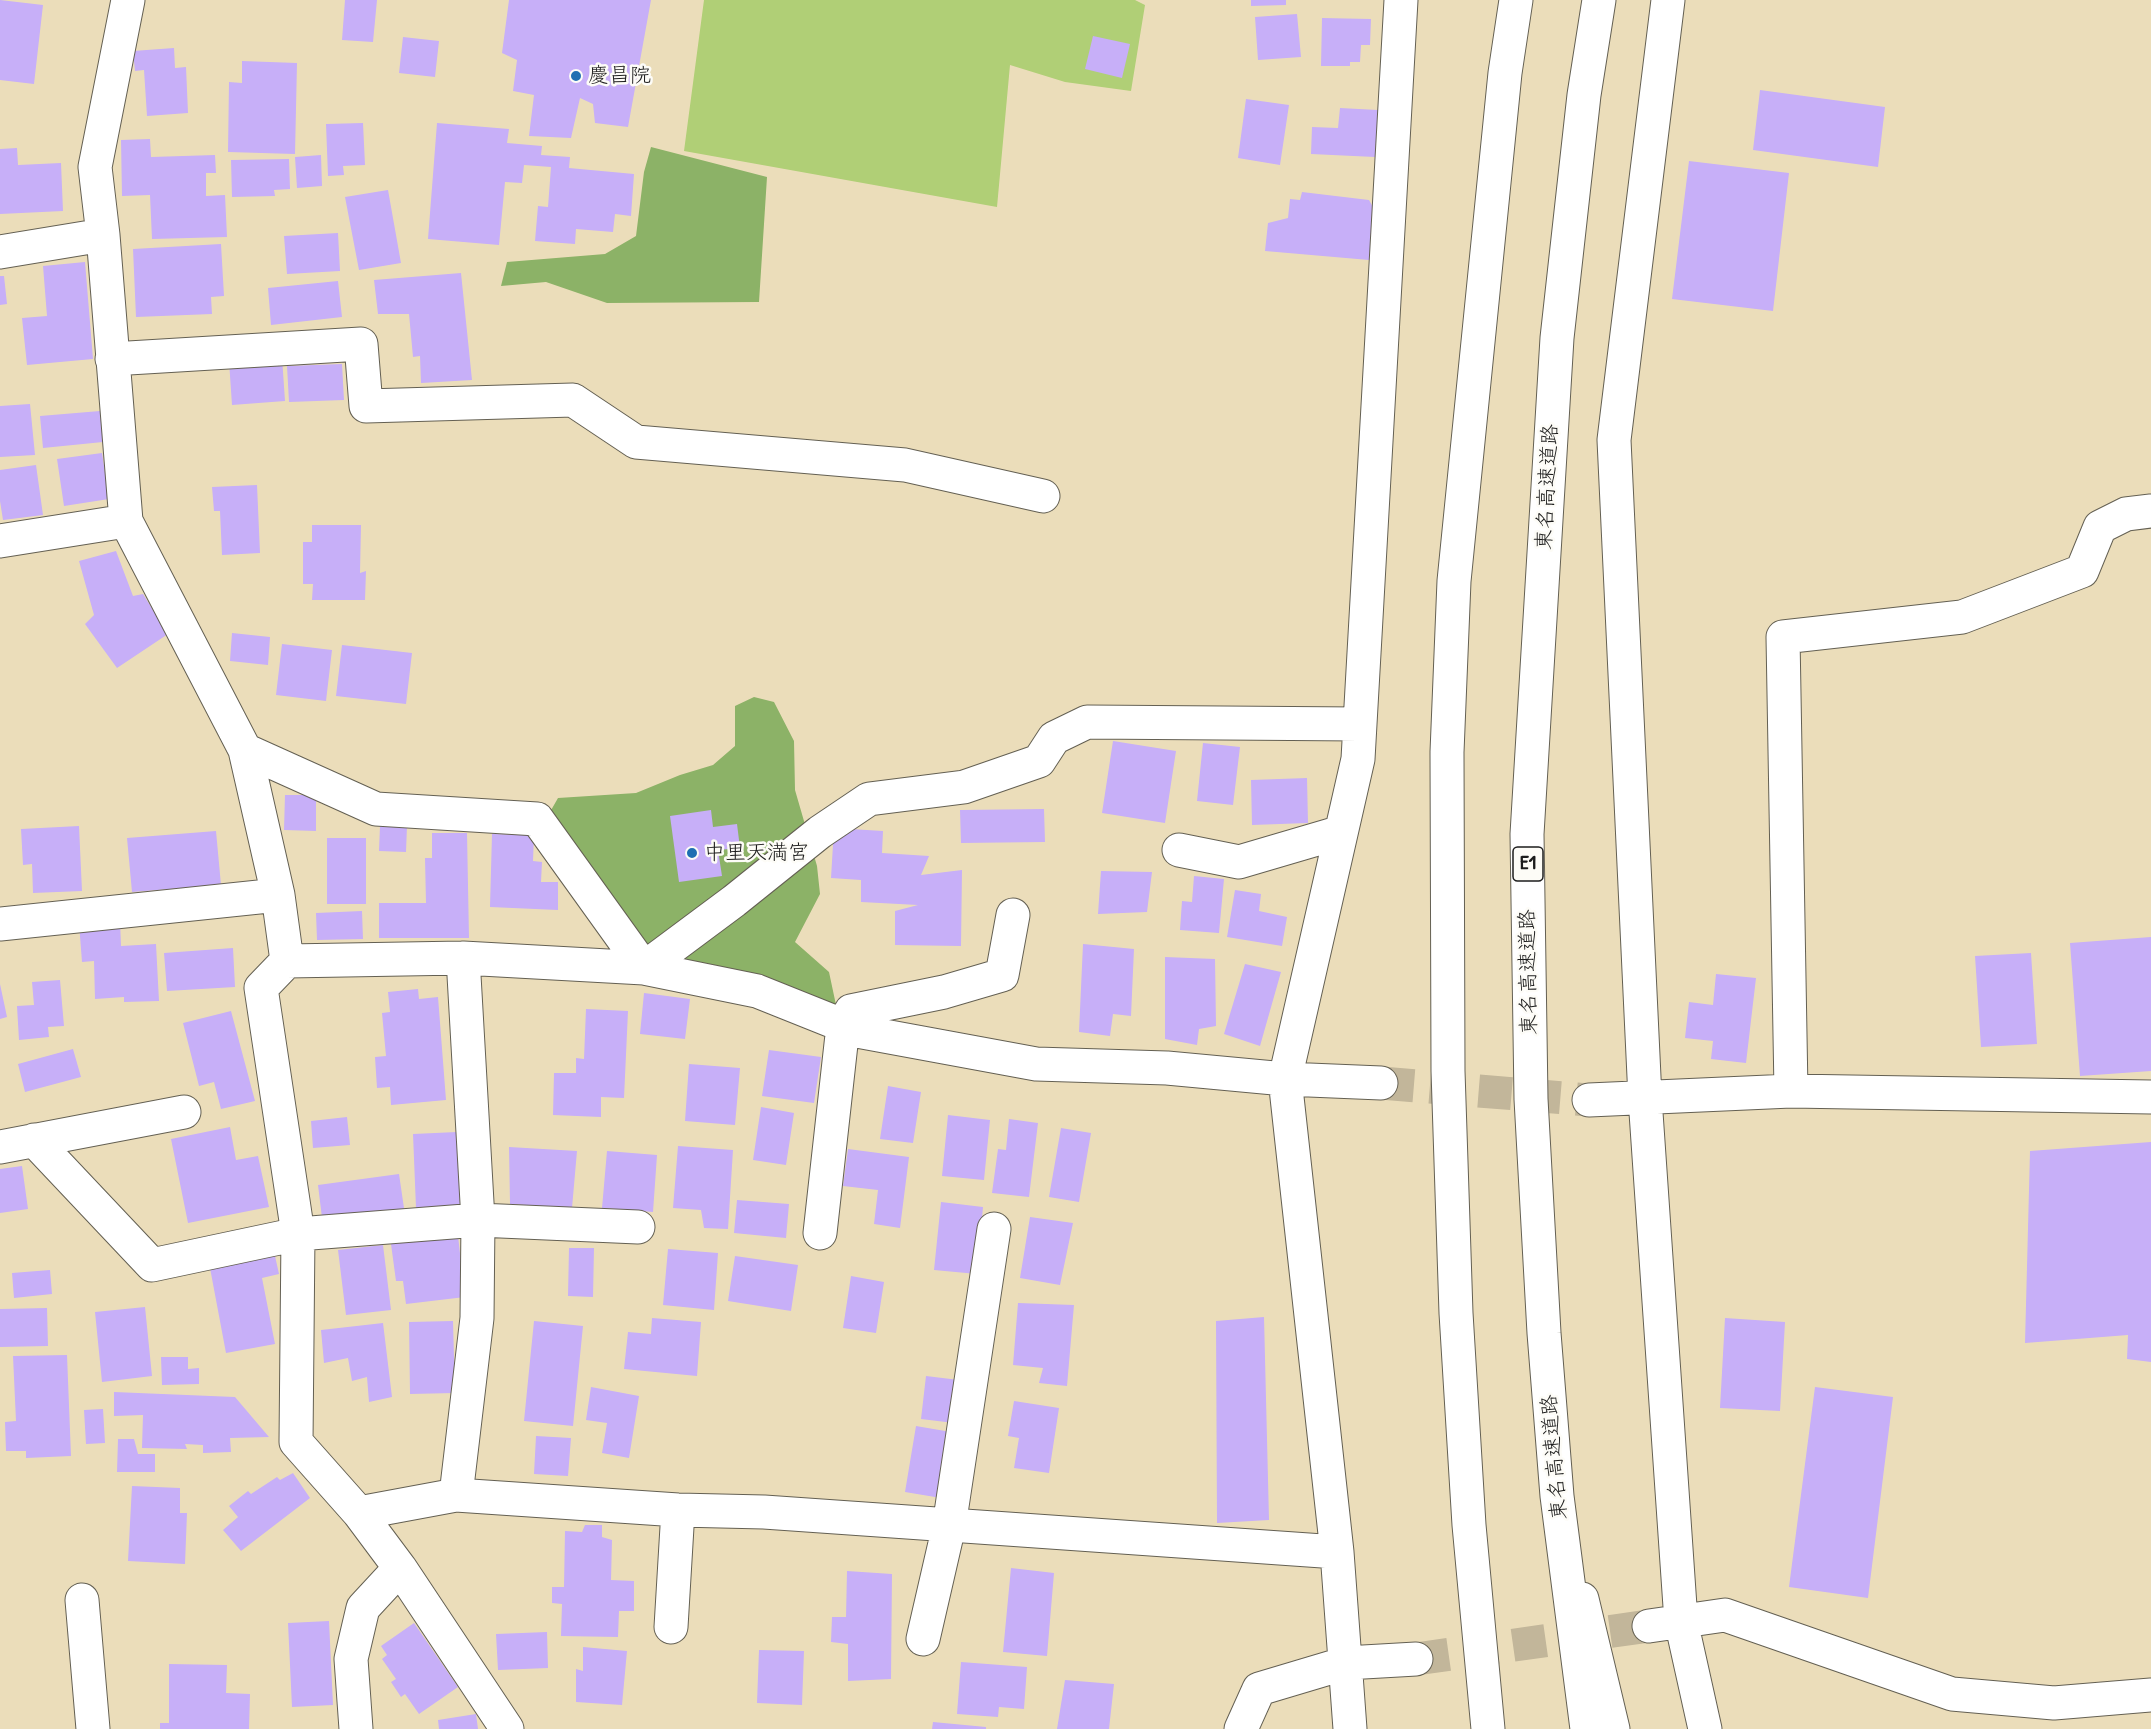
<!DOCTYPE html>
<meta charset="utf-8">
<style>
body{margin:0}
canvas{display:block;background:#ebddba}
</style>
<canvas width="2151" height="1729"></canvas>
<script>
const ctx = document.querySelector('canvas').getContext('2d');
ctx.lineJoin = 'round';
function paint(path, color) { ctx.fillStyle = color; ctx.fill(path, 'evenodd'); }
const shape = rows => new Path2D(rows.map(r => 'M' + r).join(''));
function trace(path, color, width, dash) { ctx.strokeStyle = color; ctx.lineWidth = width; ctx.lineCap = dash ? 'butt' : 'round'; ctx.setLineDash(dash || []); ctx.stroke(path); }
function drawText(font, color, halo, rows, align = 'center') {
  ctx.font = font + ' "Patrick Hand","Klee One",sans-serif'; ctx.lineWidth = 5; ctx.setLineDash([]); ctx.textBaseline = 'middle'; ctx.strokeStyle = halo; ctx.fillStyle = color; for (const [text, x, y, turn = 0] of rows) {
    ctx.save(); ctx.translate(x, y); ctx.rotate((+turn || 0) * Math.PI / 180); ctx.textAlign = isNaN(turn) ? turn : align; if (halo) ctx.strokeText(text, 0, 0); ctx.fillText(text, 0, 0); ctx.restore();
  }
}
paint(shape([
 [704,0,1135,0,1145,5,1131,91,1065,82,1010,65,997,207,684,151]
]), '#b0cf76');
paint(shape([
 [651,147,767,177,759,302,607,303,546,282,501,286,507,262,605,254,636,236,644,172],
 [754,697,774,702,794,741,795,790,817,866,820,894,795,942,829,972,836,1005,650,960,542,826,558,798,636,793,680,775,713,765,735,746,735,706]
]), '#8cb267');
paint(shape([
 [0,0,43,5,34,84,0,80],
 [345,0,377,0,373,42,342,40],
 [509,0,651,0,628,127,595,123,593,104,580,98,571,138,529,136,534,95,513,91,517,60,502,53],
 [1251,0,1286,0,1286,5,1251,6],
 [1297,14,1301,57,1258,60,1255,17],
 [1322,18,1371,19,1370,45,1361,45,1360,62,1350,62,1350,66,1321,66],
 [1093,36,1130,44,1122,78,1085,69],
 [403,37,439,41,435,77,399,73],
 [174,48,175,68,186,67,188,113,147,116,144,70,135,71,133,51],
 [242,61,297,63,295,154,228,152,229,82,242,83],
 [1760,90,1885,107,1878,167,1753,150],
 [1246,99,1289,105,1280,165,1238,158],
 [1340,108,1378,110,1375,157,1311,154,1312,127,1338,128],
 [363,123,365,165,343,166,344,175,328,176,326,124],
 [437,123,509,129,507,143,542,146,541,155,570,157,569,168,634,174,631,216,615,214,613,232,576,229,575,244,535,241,538,206,548,207,551,167,524,165,522,183,505,182,499,245,428,239],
 [150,139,151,157,215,155,216,173,206,173,206,196,225,195,227,237,152,239,150,195,122,196,121,140],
 [17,148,18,165,61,163,63,211,0,214,0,149],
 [321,155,322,186,297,188,295,157],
 [289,159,290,189,274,190,275,196,232,197,231,160],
 [1689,161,1789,173,1773,311,1672,299],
 [388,190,401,263,359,270,345,197],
 [1302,192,1369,200,1374,209,1369,260,1265,251,1268,223,1288,218,1290,199,1300,200],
 [338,233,340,271,287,274,284,236],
 [221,244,224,296,211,297,212,314,136,317,133,249],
 [85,262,93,359,27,365,22,318,47,316,43,266],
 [461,273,472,380,421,383,420,356,413,357,409,314,378,314,374,280],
 [0,276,4,276,7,304,0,305],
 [338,281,342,317,271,325,268,288],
 [282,357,285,401,232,405,229,361],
 [342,364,344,400,289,402,287,366],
 [30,404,35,455,0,457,0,406],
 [100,411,103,442,43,448,40,416],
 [102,453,109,499,64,506,57,459],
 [36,465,43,515,3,520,0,501,0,470],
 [257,485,260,553,222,555,220,511,214,511,212,487],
 [312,525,361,525,360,573,366,571,365,600,312,600,313,584,303,584,303,542,312,542],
 [116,551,133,596,143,594,168,634,117,668,85,624,94,615,79,561],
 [232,633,270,637,268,665,230,661],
 [282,644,332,650,326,701,276,695],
 [342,645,412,653,406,704,336,696],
 [1113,741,1176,751,1165,823,1102,813],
 [1203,743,1240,747,1233,805,1197,801],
 [1307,778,1308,823,1252,825,1251,780],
 [285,795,316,795,316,831,284,830],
 [1044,809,1045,842,961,843,960,810],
 [711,810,713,827,737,824,740,848,718,850,722,876,679,882,670,816],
 [79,826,82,891,33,893,32,864,23,865,21,829],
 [380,826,407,826,406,852,379,851],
 [834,828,883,831,882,853,929,856,921,875,962,870,961,946,895,945,895,911,918,905,861,902,861,880,831,878],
 [216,831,221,885,132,892,127,838],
 [432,833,467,833,469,938,379,938,379,903,426,903,425,858,432,858],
 [492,834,534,835,533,861,542,862,541,882,558,882,558,910,490,907],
 [327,838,366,838,366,904,327,904],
 [1101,871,1152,872,1147,912,1098,914],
 [1194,876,1224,879,1219,933,1180,930,1182,901,1192,902],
 [1235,890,1261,894,1259,911,1287,917,1282,946,1227,937],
 [362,911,363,939,317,940,316,913],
 [120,921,121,946,156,944,159,1001,124,1002,124,997,95,999,94,961,82,962,79,923],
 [2151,937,2151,1071,2080,1076,2070,943],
 [1083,944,1134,949,1131,1016,1113,1014,1110,1036,1079,1032],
 [233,948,235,987,167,991,164,953],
 [2031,953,2037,1044,1981,1047,1975,956],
 [1165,957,1215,959,1216,1026,1199,1029,1197,1045,1165,1039],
 [1245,964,1281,972,1260,1046,1224,1034],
 [1716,974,1756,978,1746,1063,1711,1059,1713,1041,1685,1038,1689,1002,1713,1005],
 [60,980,64,1026,48,1027,49,1037,19,1040,17,1006,34,1005,32,982],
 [0,984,7,1017,0,1019],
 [418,989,419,999,438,997,446,1100,391,1105,390,1087,377,1088,375,1057,386,1056,382,1013,390,1012,388,992],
 [644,993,690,999,685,1039,640,1034],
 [586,1009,628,1011,624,1098,601,1097,601,1117,553,1115,554,1073,576,1073,576,1058,584,1059],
 [231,1011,255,1101,221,1109,214,1082,199,1086,183,1023],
 [73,1049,81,1077,25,1092,18,1064],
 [769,1050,821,1057,814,1103,762,1096],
 [689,1064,740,1068,735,1125,685,1121],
 [888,1086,921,1092,913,1143,880,1139],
 [761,1107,794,1113,786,1165,753,1160],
 [948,1115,990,1120,984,1180,942,1176],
 [347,1117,350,1145,313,1148,311,1121],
 [1009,1119,1038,1123,1029,1197,992,1193,998,1149,1006,1150],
 [230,1127,236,1160,258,1156,269,1207,188,1223,171,1139],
 [1061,1128,1091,1133,1079,1202,1049,1197],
 [457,1132,460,1207,416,1208,413,1134],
 [2151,1142,2151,1362,2127,1359,2128,1335,2025,1343,2030,1151],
 [678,1146,733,1150,728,1229,704,1228,701,1210,673,1208],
 [509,1147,577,1151,572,1208,510,1204],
 [848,1149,909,1157,900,1228,874,1224,878,1190,843,1186],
 [607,1151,657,1155,653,1212,602,1208],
 [22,1166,28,1209,0,1213,0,1169],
 [399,1174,405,1215,323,1226,318,1185],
 [737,1200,789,1204,786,1238,734,1233],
 [941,1202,983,1207,977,1274,934,1270],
 [1030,1217,1073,1223,1060,1285,1020,1278],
 [458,1236,465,1297,406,1304,403,1281,396,1281,391,1244],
 [383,1245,391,1310,346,1315,338,1250],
 [569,1248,594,1248,593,1297,568,1296],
 [668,1249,718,1253,714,1310,663,1305],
 [275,1256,279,1274,262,1278,275,1344,226,1353,210,1268],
 [735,1256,798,1265,791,1311,728,1301],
 [50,1270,52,1294,14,1298,12,1273],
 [851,1276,884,1282,876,1333,843,1328],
 [1018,1303,1074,1305,1067,1386,1039,1383,1043,1368,1013,1365],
 [145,1307,152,1376,102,1382,95,1312],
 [47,1308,48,1346,0,1347,0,1309],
 [1264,1317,1269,1520,1217,1523,1216,1321],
 [652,1318,701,1322,697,1376,624,1369,628,1332,651,1334],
 [1725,1318,1785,1322,1780,1411,1720,1408],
 [453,1321,455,1393,410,1394,409,1322],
 [534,1321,583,1326,573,1426,524,1421],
 [383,1323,392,1397,369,1402,367,1377,352,1381,348,1358,324,1363,321,1330],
 [67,1355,71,1456,26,1458,26,1451,6,1451,5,1422,16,1421,13,1356],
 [161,1357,188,1357,188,1369,199,1368,199,1384,162,1385],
 [926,1376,959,1380,954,1423,921,1419],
 [591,1387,639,1396,629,1458,602,1453,607,1423,586,1420],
 [1815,1387,1893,1397,1868,1598,1789,1587],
 [114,1392,235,1397,269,1437,230,1438,231,1452,203,1453,203,1445,185,1444,187,1449,142,1448,143,1415,114,1416],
 [1014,1401,1059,1408,1049,1473,1014,1468,1019,1438,1008,1436],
 [103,1409,105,1443,86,1444,84,1410],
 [916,1426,951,1432,941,1498,905,1492],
 [536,1436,571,1438,568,1476,534,1474],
 [118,1439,134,1439,138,1454,155,1454,155,1472,117,1472],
 [293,1473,310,1498,241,1551,223,1530,238,1517,229,1506,248,1491,251,1494,277,1477,280,1480],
 [132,1486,180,1488,180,1513,187,1513,185,1564,128,1561],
 [585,1525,602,1525,602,1537,612,1540,611,1580,634,1581,634,1611,619,1611,618,1637,561,1636,562,1604,552,1603,552,1587,564,1587,565,1531,582,1532],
 [1011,1568,1054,1573,1047,1656,1003,1652],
 [847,1571,892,1574,891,1679,848,1681,848,1644,831,1642,832,1617,846,1617],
 [329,1621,333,1705,292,1707,288,1623],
 [414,1623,458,1687,419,1714,405,1694,401,1697,391,1682,396,1679,382,1659,387,1655,381,1646],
 [547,1632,548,1668,498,1670,496,1634],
 [583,1647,627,1651,622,1705,576,1702,576,1669,583,1671],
 [759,1650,804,1651,802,1705,757,1703],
 [961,1662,1027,1667,1024,1709,999,1707,998,1717,957,1714],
 [169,1664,227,1665,226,1693,250,1694,249,1729,160,1729,160,1723,169,1723],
 [1065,1680,1114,1684,1109,1729,1057,1729],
 [476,1714,478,1729,439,1729,438,1720],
 [933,1722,986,1727,986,1729,932,1729]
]), '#c7aff8');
trace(shape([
 [1381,1083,1589,1100],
 [1416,1659,1649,1626]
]), '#c2b69a', 33, [33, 16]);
const minor = shape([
 [128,0,95,167,103,235,126,521,245,750,278,895,287,961],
 [1668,0,1614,440,1645,1098,1681,1621,1705,1729],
 [0,252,103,235],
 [112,359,361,344,366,406,573,400,636,442,905,465,1043,496],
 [0,541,126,521],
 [245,750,376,809,537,819,644,968,734,901,820,832,869,799,964,787,1039,761,1054,738,1087,722,1359,724],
 [1179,850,1239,862,1341,832],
 [0,924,278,895],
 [1791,1091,1783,637,1962,617,2082,571,2100,527,2126,514,2151,511],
 [1589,1100,1791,1091,2151,1097],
 [34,1140,152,1265,298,1234,478,1220,638,1227],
 [0,1147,184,1112],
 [820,1233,843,1026,851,1011,944,992,1002,975,1013,915],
 [456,1495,477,1318,478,1220,463,958],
 [359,1513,456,1495,678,1510,764,1512,1337,1552],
 [1582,1599,1613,1729],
 [82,1600,93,1729],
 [1649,1626,1725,1615,1952,1694,2054,1703,2151,1695],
 [671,1627,678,1510],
 [923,1639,949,1526,994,1229],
 [356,1729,351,1659,363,1608,400,1568],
 [507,1729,400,1568,359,1513,296,1442,298,1234,261,988,287,961,463,958,644,968,757,991,857,1031,1036,1064,1167,1068,1285,1079,1381,1083],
 [1241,1729,1259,1689,1346,1663,1416,1659],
 [1350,1729,1337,1552,1285,1079,1358,759,1401,0]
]);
const highway = shape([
 [1488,1729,1469,1525,1456,1313,1448,1071,1447,752,1454,581,1505,73,1516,0],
 [1587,1729,1557,1496,1544,1333,1531,1099,1527,834,1557,338,1584,95,1599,0]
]);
trace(minor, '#646053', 35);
trace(highway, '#646053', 35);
trace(minor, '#fff', 33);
trace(highway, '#fff', 33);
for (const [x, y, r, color] of [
 [576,76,6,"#1f6fb2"],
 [692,853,6,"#1f6fb2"]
]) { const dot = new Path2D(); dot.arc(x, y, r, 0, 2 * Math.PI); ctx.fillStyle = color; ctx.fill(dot); trace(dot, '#fdfcf7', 2); }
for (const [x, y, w] of [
 [1528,864,30]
]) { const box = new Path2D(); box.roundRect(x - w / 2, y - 17, w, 34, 4.5); ctx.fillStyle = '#fdfcf7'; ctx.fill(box); trace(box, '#1c1c1c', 1.5); }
drawText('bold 20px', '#1c1c1c', null, [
 ["E1",1528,864]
]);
drawText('21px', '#1c1c1c', '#fdfcf7', [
 ["慶昌院",588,76],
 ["中里天満宮",704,853]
], 'left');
drawText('21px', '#1c1c1c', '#fdfcf7', [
 ["東名高速道路",1548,487,-87],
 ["東名高速道路",1529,972,-91],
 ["東名高速道路",1555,1457,-95]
]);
</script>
